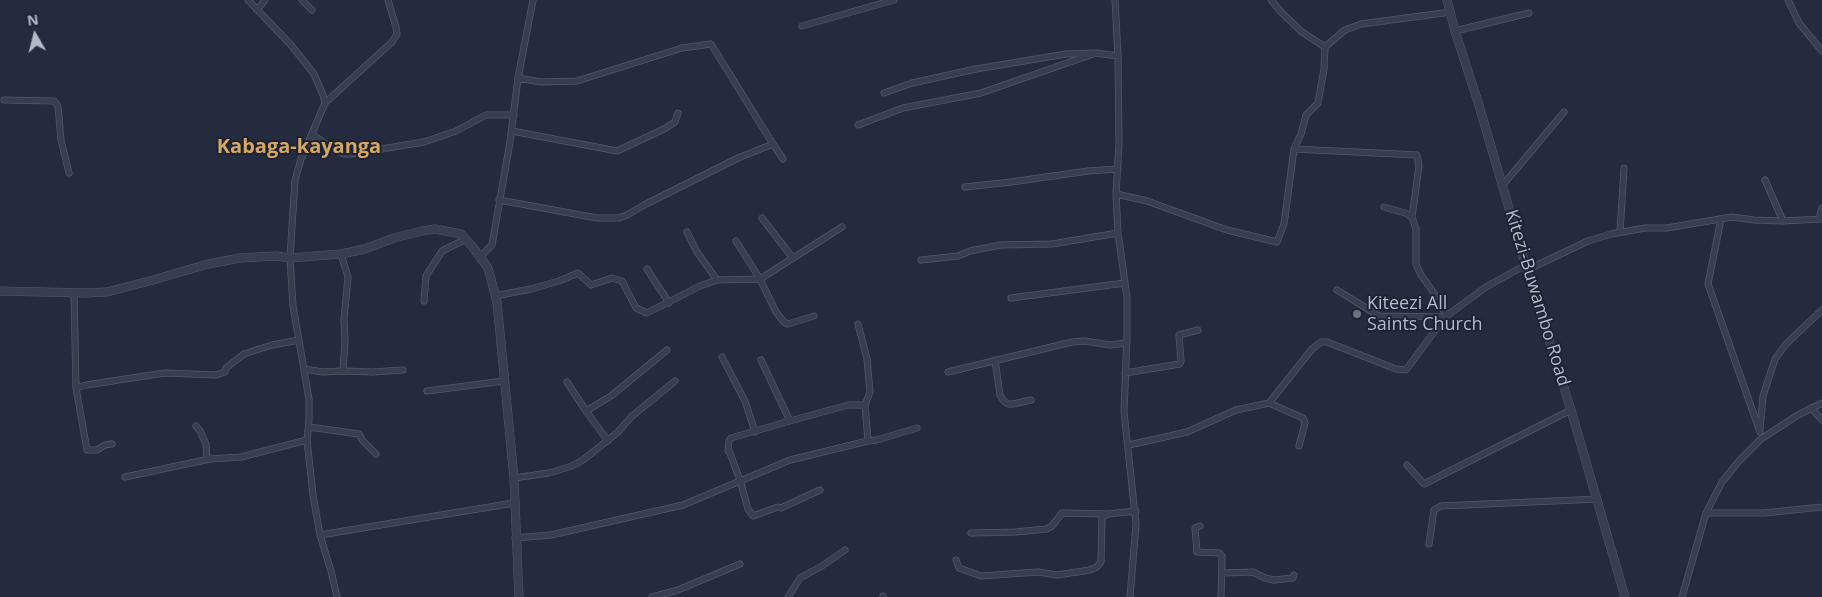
<!DOCTYPE html>
<style>
body{margin:0}
#map{position:relative;width:1822px;height:597px;overflow:hidden;background:#242b3f;font-family:"Open Sans",sans-serif}
canvas{display:block}
.north{position:absolute;left:10px;top:10px;width:50px;height:50px;-webkit-text-stroke:4px #1d2334;paint-order:stroke;rotate:352deg;font-size:14px;font-weight:700;line-height:20px;text-align:center;color:#b4b9c9}
.north::after{content:'';display:block;margin:auto;width:18px;height:22px;background:#b4b9c9;clip-path:polygon(50% 0,100% 100%,50% 72%,0 100%)}
</style>
<div id="map">
<canvas width="1822" height="597"></canvas>
<div class="north">N</div>
</div>
<script>
const ctx = document.querySelector('canvas').getContext('2d');
ctx.lineJoin = 'round';
const shape = rows => new Path2D(rows.map(r => 'M' + r).join(''));
function trace(path, color, width, dash) { ctx.strokeStyle = color; ctx.lineWidth = width; ctx.lineCap = dash ? 'butt' : 'round'; ctx.setLineDash(dash || []); ctx.stroke(path); }
function drawText(font, color, halo, rows, align = 'center') {
  ctx.font = font + ' "Open Sans",sans-serif'; ctx.lineWidth = 4; ctx.setLineDash([]); ctx.textBaseline = 'middle'; ctx.strokeStyle = halo; ctx.fillStyle = color; for (const [text, x, y, turn = 0] of rows) {
    ctx.save(); ctx.translate(x, y); ctx.rotate((+turn || 0) * Math.PI / 180); ctx.textAlign = isNaN(turn) ? turn : align; if (halo) ctx.strokeText(text, 0, 0); ctx.fillText(text, 0, 0); ctx.restore();
  }
}
const minor = shape([
 [248,0,291,45,314,74,323,95,325,103,301,159,295,180,290,258,293,306,309,399,309,421,307,440,313,495,320,535,331,571,337,597],
 [302,0,312,10],
 [1115,0,1118,56,1119,144,1116,194,1118,233,1127,297,1127,335,1124,412,1136,524,1130,597],
 [1788,0,1799,23,1822,51],
 [257,10,265,0],
 [802,26,894,0],
 [1455,31,1529,13],
 [1325,47,1345,30,1361,24,1451,12],
 [518,78,541,82,577,81,682,48,711,44,773,144],
 [884,93,912,83,976,69,1066,54,1096,53,1118,56],
 [4,100,54,101,58,106,61,140,69,173],
 [325,103,392,42,397,34,396,27,388,0],
 [858,125,903,108,981,93,1096,53],
 [512,131,617,151,664,129,675,122,678,113],
 [312,134,333,149,344,154,351,154,424,142,456,131,486,115,514,115],
 [1294,149,1417,155,1419,166,1412,217],
 [1765,180,1783,221],
 [1502,186,1564,112],
 [965,187,1011,182,1088,171,1118,169],
 [1116,194,1147,201,1227,230,1277,242,1284,224,1294,149,1301,134,1306,115,1318,103,1324,69,1325,47,1302,32,1282,13,1271,0],
 [499,200,597,218,619,218,627,215,646,204,738,158,773,144,783,159],
 [1384,207,1405,213,1412,217,1416,229,1416,264,1421,275,1434,293,1437,302,1447,315],
 [762,218,792,257],
 [1721,219,1708,284,1760,432],
 [1819,219,1822,208],
 [687,232,697,252,717,280],
 [1620,232,1624,168],
 [736,241,760,279,776,312,784,322,788,324,814,316],
 [480,257,492,245,510,142,518,78,533,0],
 [921,260,958,256,970,251,1001,245,1052,244,1118,233],
 [647,269,669,303],
 [1337,290,1379,316,1445,317],
 [74,293,76,388,87,450,97,450,105,445,112,444],
 [495,296,531,289,559,281,578,273,591,285,612,278,622,281,636,308,647,313,700,286,717,280,760,279,842,227],
 [1011,298,1125,283],
 [424,301,426,276,442,251,464,240],
 [722,357,745,401,755,432],
 [761,360,790,421],
 [995,360,1000,395,1004,401,1008,404,1013,404,1031,400],
 [304,369,323,372,343,371,345,341,344,319,348,277,341,254],
 [343,371,373,372,403,370],
 [948,372,1072,342,1085,341,1110,345,1127,343],
 [1125,373,1180,364,1181,361,1179,335,1198,330],
 [567,382,586,411],
 [76,388,86,385,165,373,216,375,225,372,226,368,244,354,272,345,299,340],
 [427,391,504,381],
 [1269,403,1303,418,1305,423,1299,446],
 [1811,408,1822,420],
 [196,426,200,431,206,444,207,459],
 [309,427,359,434,363,441,376,454],
 [1760,429,1763,396,1775,359,1786,344,1822,310],
 [608,441,586,411,611,396,667,350],
 [868,441,877,440,917,428],
 [1129,445,1187,432,1236,410,1269,403,1312,349,1321,342,1327,342,1396,369,1406,370,1445,317,1486,287,1520,268,1527,270,1588,241,1611,234,1645,228,1667,228,1732,217,1754,220,1783,221,1822,219],
 [1407,465,1424,484,1571,410],
 [125,477,210,459,241,457,307,440],
 [514,478,549,473,572,466,583,460,618,432,631,417,675,381],
 [820,490,781,508,778,507,753,516,748,509,740,480,730,453,728,451,729,441,731,438,790,421,848,405,865,405],
 [1706,513,1764,513,1822,507],
 [1200,526,1195,528,1197,552,1219,553,1222,556,1221,597],
 [971,533,1015,532,1047,529,1052,526,1062,513,1108,514],
 [320,535,514,503],
 [515,538,551,535,683,505,790,460,868,441,865,405,870,392,867,359,858,324],
 [1429,544,1434,510,1441,506,1598,499],
 [956,560,959,568,981,576,1038,572,1057,575,1090,570,1097,567,1101,562,1102,517,1108,514,1136,511],
 [1223,573,1253,572,1265,578,1274,580,1293,578,1294,575],
 [652,597,678,590,740,564],
 [788,597,800,578,822,566,845,550],
 [883,597,883,596],
 [1682,597,1706,513,1722,482,1739,461,1761,439,1798,415,1822,403]
]);
const tertiary = shape([
 [1447,0,1455,31,1478,102,1527,270,1571,410,1625,597],
 [0,291,86,293,107,292,153,280,208,264,240,258,276,256,290,258,341,254,365,249,394,238,422,231,435,229,461,234,472,246,488,268,497,302,514,478,519,597]
]);
trace(minor, '#535969', 7);
trace(tertiary, '#535969', 9);
trace(minor, '#383e4f', 5.5);
trace(tertiary, '#383e4f', 8);
for (const [x, y, r, color] of [
 [1357,314,5,"#6b7280"]
]) { const dot = new Path2D(); dot.arc(x, y, r, 0, 2 * Math.PI); ctx.fillStyle = color; ctx.fill(dot); trace(dot, '#1d2334', 2); }
drawText('18px', '#b4b9c9', '#1d2334', [
 ["Kitezi-Buwambo Road",1537,298,73]
]);
drawText('18px', '#b4b9c9', '#1d2334', [
 ["Kiteezi All",1367,304],
 ["Saints Church",1367,325]
], 'left');
drawText('bold 20px', '#d6a763', '#1d2334', [
 ["Kabaga-kayanga",299,147]
]);
</script>
